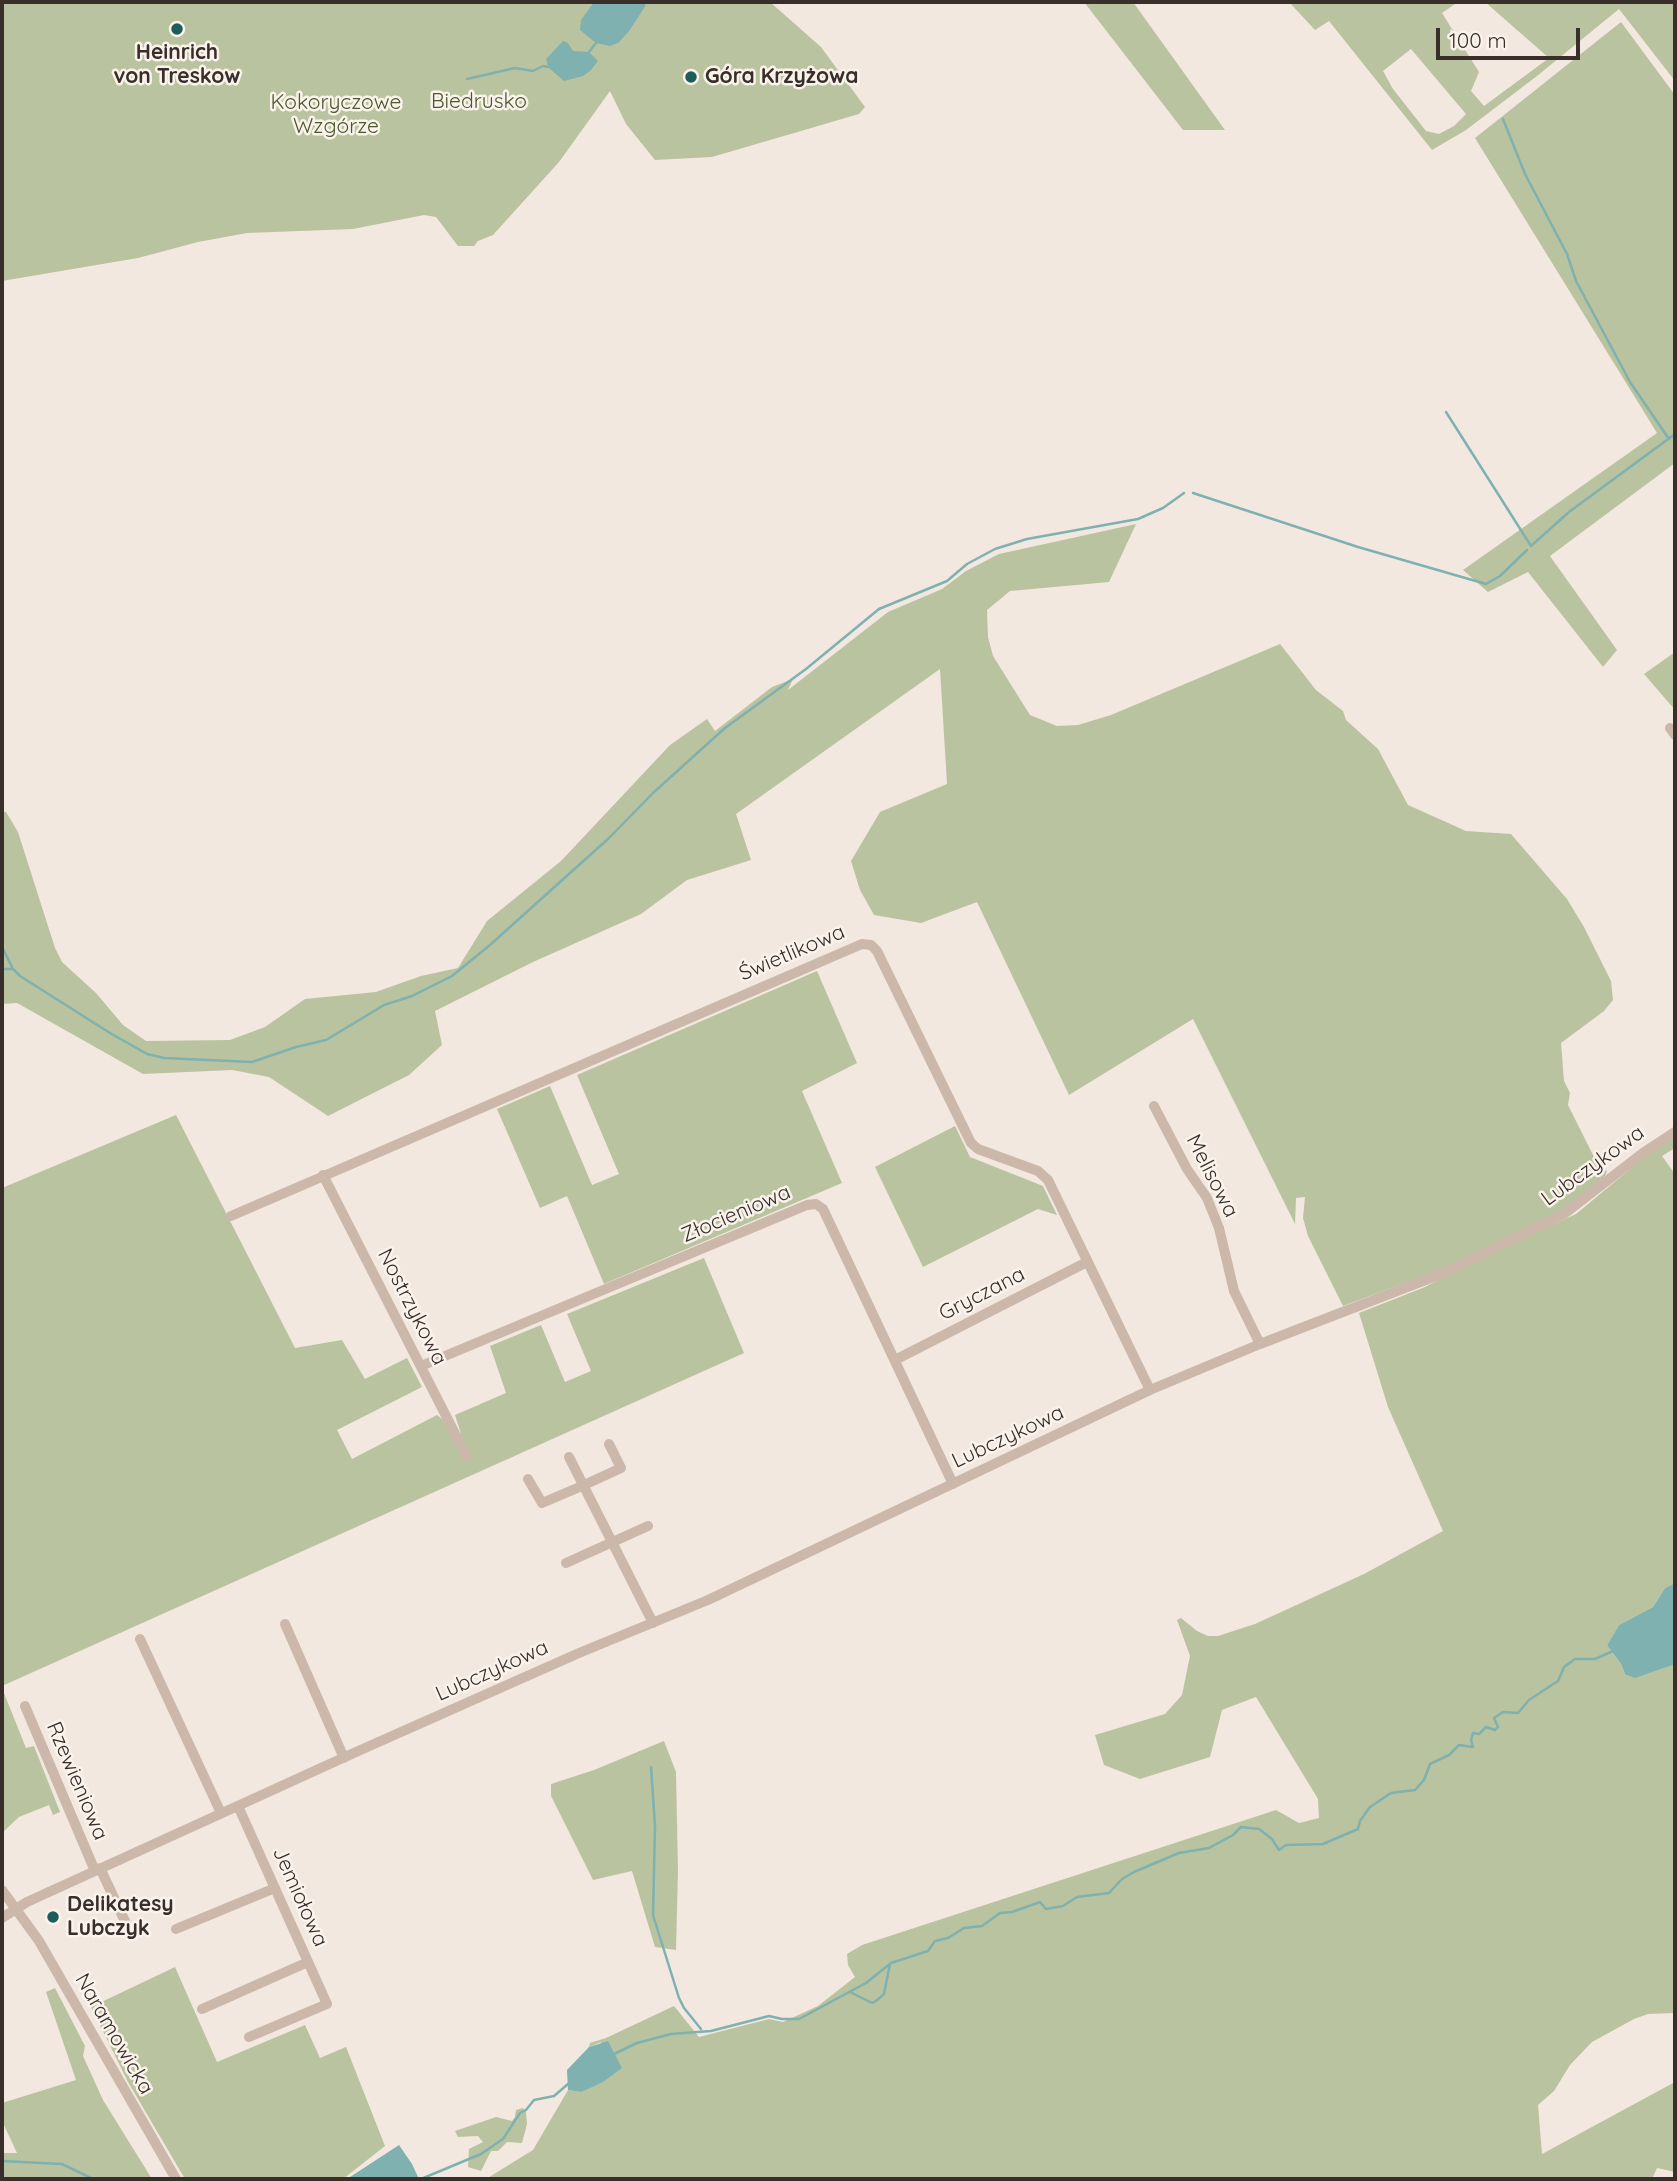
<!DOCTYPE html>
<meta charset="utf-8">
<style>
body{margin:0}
#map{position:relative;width:1677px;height:2181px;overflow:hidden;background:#f3e8df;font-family:Quicksand,sans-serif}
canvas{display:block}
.frame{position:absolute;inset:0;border:4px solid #392e2a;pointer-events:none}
.scale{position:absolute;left:1436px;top:28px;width:144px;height:32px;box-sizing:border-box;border:4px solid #392e2a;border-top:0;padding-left:9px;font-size:21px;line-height:24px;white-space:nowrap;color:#392e2a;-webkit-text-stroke:5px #faf3ec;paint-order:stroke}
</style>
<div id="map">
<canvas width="1677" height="2181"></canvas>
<div class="frame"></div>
<div class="scale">100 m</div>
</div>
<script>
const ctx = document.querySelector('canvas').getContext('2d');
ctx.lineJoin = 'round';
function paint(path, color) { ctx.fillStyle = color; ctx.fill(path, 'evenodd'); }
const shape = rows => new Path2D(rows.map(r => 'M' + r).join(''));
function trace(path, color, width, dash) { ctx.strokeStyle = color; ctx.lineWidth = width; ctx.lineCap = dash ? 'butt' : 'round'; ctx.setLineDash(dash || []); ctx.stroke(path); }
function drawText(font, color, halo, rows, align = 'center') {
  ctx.font = font + ' Quicksand,sans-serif'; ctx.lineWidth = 5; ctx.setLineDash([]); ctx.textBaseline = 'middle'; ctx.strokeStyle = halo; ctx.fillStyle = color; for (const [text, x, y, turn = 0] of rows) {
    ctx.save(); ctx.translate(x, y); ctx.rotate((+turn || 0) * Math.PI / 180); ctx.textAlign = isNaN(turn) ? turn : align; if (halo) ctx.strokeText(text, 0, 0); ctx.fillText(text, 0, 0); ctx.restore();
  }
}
paint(shape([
 [2,2,770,2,821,47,865,107,859,114,712,157,655,160,626,124,610,91,559,162,493,235,478,241,474,246,458,246,436,217,424,215,353,229,247,233,198,242,138,258,2,281],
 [1084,2,1133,2,1225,130,1183,130],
 [1289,2,1458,2,1442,13,1479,72,1471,91,1484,106,1549,58,1485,2,1675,2,1675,81,1619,9,1537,76,1466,130,1432,150,1329,21,1315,30],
 [1411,49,1466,114,1454,126,1439,134,1426,131,1393,89,1383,71],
 [1621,22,1675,95,1675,463,1550,556,1617,650,1603,667,1528,572,1488,592,1463,570,1657,433,1475,138],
 [1136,524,1109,582,1010,591,987,610,988,637,993,656,1030,715,1057,726,1078,725,1111,715,1280,644,1316,690,1343,711,1346,720,1378,749,1408,805,1466,831,1511,834,1567,899,1584,927,1611,981,1613,1000,1604,1011,1561,1043,1564,1081,1570,1093,1568,1105,1599,1167,1607,1171,1605,1176,1563,1211,1439,1270,1343,1306,1308,1236,1303,1218,1305,1197,1296,1198,1295,1224,1193,1019,1069,1095,977,902,921,923,874,915,860,890,851,861,880,812,947,784,940,669,736,814,751,860,687,880,641,914,533,962,435,1011,442,1045,409,1075,328,1116,269,1077,232,1070,143,1074,17,1003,2,1004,2,811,6,812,18,832,55,948,62,962,96,993,123,1025,146,1041,230,1040,265,1027,305,999,376,992,421,976,458,968,487,921,561,861,670,745,707,719,715,731,772,687,793,679,788,690,888,612,942,589,966,571,999,554],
 [1675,652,1675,710,1644,674],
 [817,971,857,1063,802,1091,842,1183,604,1284,567,1196,540,1208,497,1109,550,1086,592,1185,619,1174,577,1075],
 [176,1115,295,1348,342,1340,365,1379,407,1358,422,1387,337,1430,352,1459,437,1415,461,1434,455,1415,506,1393,490,1346,541,1325,565,1382,591,1371,567,1314,704,1258,744,1353,2,1686,2,1188],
 [955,1126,970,1157,1043,1186,1057,1215,1038,1209,923,1267,875,1167],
 [1675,1136,1675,1148,1662,1156,1675,1174,1675,1583,1665,1588,1653,1607,1619,1625,1607,1645,1621,1664,1625,1674,1675,1664,1675,2013,1648,2014,1634,2019,1592,2042,1570,2065,1554,2091,1538,2105,1542,2154,1675,2082,1675,2172,1657,2168,1652,2179,486,2179,533,2150,568,2090,581,2092,586,2089,601,2042,589,2047,590,2043,606,2038,674,2006,699,2037,769,2019,783,2022,818,2006,855,1977,848,1965,847,1954,862,1945,1276,1810,1299,1823,1319,1818,1318,1799,1256,1697,1222,1710,1210,1757,1140,1779,1104,1765,1095,1735,1165,1714,1182,1695,1190,1656,1177,1620,1181,1618,1197,1631,1208,1636,1218,1636,1255,1624,1364,1574,1443,1531,1388,1407,1359,1313,1425,1287,1474,1261,1576,1214,1647,1155],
 [2,1688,26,1748,34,1746,60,1812,53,1815,49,1805,19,1817,2,1833],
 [664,1741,676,1772,678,1871,676,1950,655,1947,632,1871,593,1880,551,1796,551,1784,594,1770],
 [175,1967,217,2062,305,2025,320,2058,346,2047,385,2146,343,2179,185,2179,128,2082,91,2007],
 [55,1988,85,2046,83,2056,103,2100,152,2179,2,2179,2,2153,17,2153,2,2121,2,2103,76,2080,46,1992],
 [523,2108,526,2112,527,2124,522,2143,507,2142,498,2151,491,2151,481,2171,468,2167,469,2149,483,2142,478,2136,458,2137,455,2131,496,2117,512,2121,515,2117,516,2110]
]), '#bac39f');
paint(shape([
 [594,2,641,2,646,5,629,31,618,43,610,46,596,43,580,30,581,20],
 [563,41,568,43,573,51,589,52,598,61,591,70,583,76,564,81,548,67,546,59],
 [1675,1583,1675,1664,1635,1678,1625,1674,1621,1664,1607,1645,1619,1625,1653,1607,1665,1588],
 [608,2041,622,2068,603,2082,581,2092,568,2090,567,2070,589,2047],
 [399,2145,412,2164,419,2179,347,2179]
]), '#7eb1af');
trace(shape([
 [589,52,596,43],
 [467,79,515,68,533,71,543,66,548,67],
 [1503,119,1525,174,1567,254,1576,281,1630,382,1669,439],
 [1446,412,1531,546,1569,512,1675,434],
 [1193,493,1358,547,1486,584,1500,576,1527,550],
 [2,947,13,969,20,976,110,1033,147,1054,164,1058,252,1062,296,1047,326,1040,384,1005,412,996,452,976,490,945,609,838,653,793,725,728,806,669,879,609,947,581,967,564,995,549,1027,539,1138,519,1163,508,1184,493],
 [2,969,12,969],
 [651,1767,655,1826,653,1915,679,1998,684,2008,701,2029],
 [850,1992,872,2003,876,2001,884,1994,890,1964],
 [612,2055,637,2043,671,2034,711,2031,769,2016,782,2019,799,2019,866,1983,891,1963,928,1951,935,1941,948,1938,964,1928,982,1926,1000,1913,1012,1912,1040,1902,1046,1909,1063,1906,1077,1897,1109,1893,1122,1879,1134,1872,1179,1853,1209,1848,1233,1835,1241,1827,1259,1829,1272,1839,1279,1850,1286,1845,1323,1844,1358,1829,1360,1821,1370,1807,1391,1793,1415,1790,1424,1780,1430,1764,1449,1755,1459,1745,1473,1747,1471,1740,1473,1733,1479,1734,1486,1727,1495,1730,1498,1727,1494,1718,1503,1712,1518,1713,1529,1700,1558,1681,1564,1667,1575,1659,1595,1659,1613,1651],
 [2,2161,62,2164,93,2179],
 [421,2179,481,2154,503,2139,520,2113,526,2110,534,2100,554,2096,568,2084]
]), '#7eb1af', 2.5);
trace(shape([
 [1670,728,1675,735],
 [1154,1106,1187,1169,1207,1198,1219,1228,1234,1291,1260,1344],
 [323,1175,467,1457],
 [231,1216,862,944,871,945,877,951,971,1143,978,1149,1038,1171,1048,1180,1150,1390],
 [895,1360,1087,1262],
 [421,1366,807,1205,816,1204,823,1209,953,1484],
 [569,1457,653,1623],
 [528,1479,542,1503,582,1486,621,1468,609,1444],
 [566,1563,648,1526],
 [285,1624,344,1758],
 [140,1639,221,1813],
 [25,1706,95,1871],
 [238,1806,327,2004,249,2037],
 [100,1868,131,1934],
 [2,1890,39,1941,176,2179],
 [2,1918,27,1902,356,1752,579,1653,708,1600,1150,1390,1260,1344,1441,1274,1564,1214,1643,1153,1675,1132],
 [176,1929,275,1888],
 [202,2009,308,1962]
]), '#ccb7ab', 10);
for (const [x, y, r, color] of [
 [177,29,7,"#1f5c5b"],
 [691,77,7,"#1f5c5b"],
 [53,1917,7,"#1f5c5b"]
]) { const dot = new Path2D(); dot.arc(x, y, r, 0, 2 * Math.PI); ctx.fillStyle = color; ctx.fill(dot); trace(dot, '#faf3ec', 2.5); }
drawText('bold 21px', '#392e2a', '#faf3ec', [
 ["Heinrich",177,53,"center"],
 ["von Treskow",177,77,"center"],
 ["Góra Krzyżowa",705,77],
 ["Delikatesy",67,1905],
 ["Lubczyk",67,1929]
], 'left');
drawText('21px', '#4c582d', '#faf3ec', [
 ["Biedrusko",479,102],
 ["Kokoryczowe",336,103],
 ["Wzgórze",336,127]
]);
drawText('21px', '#392e2a', '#faf3ec', [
 ["Świetlikowa",792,953,-23],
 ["Lubczykowa",1593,1166,-36],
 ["Melisowa",1212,1176,63],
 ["Złocieniowa",736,1214,-23],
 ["Gryczana",982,1294,-27],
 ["Nostrzykowa",412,1307,63],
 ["Lubczykowa",1008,1437,-25],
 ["Lubczykowa",492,1671,-24],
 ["Rzewieniowa",77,1781,67],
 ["Jemiołowa",300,1897,66],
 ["Naramowicka",114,2034,60]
]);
</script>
